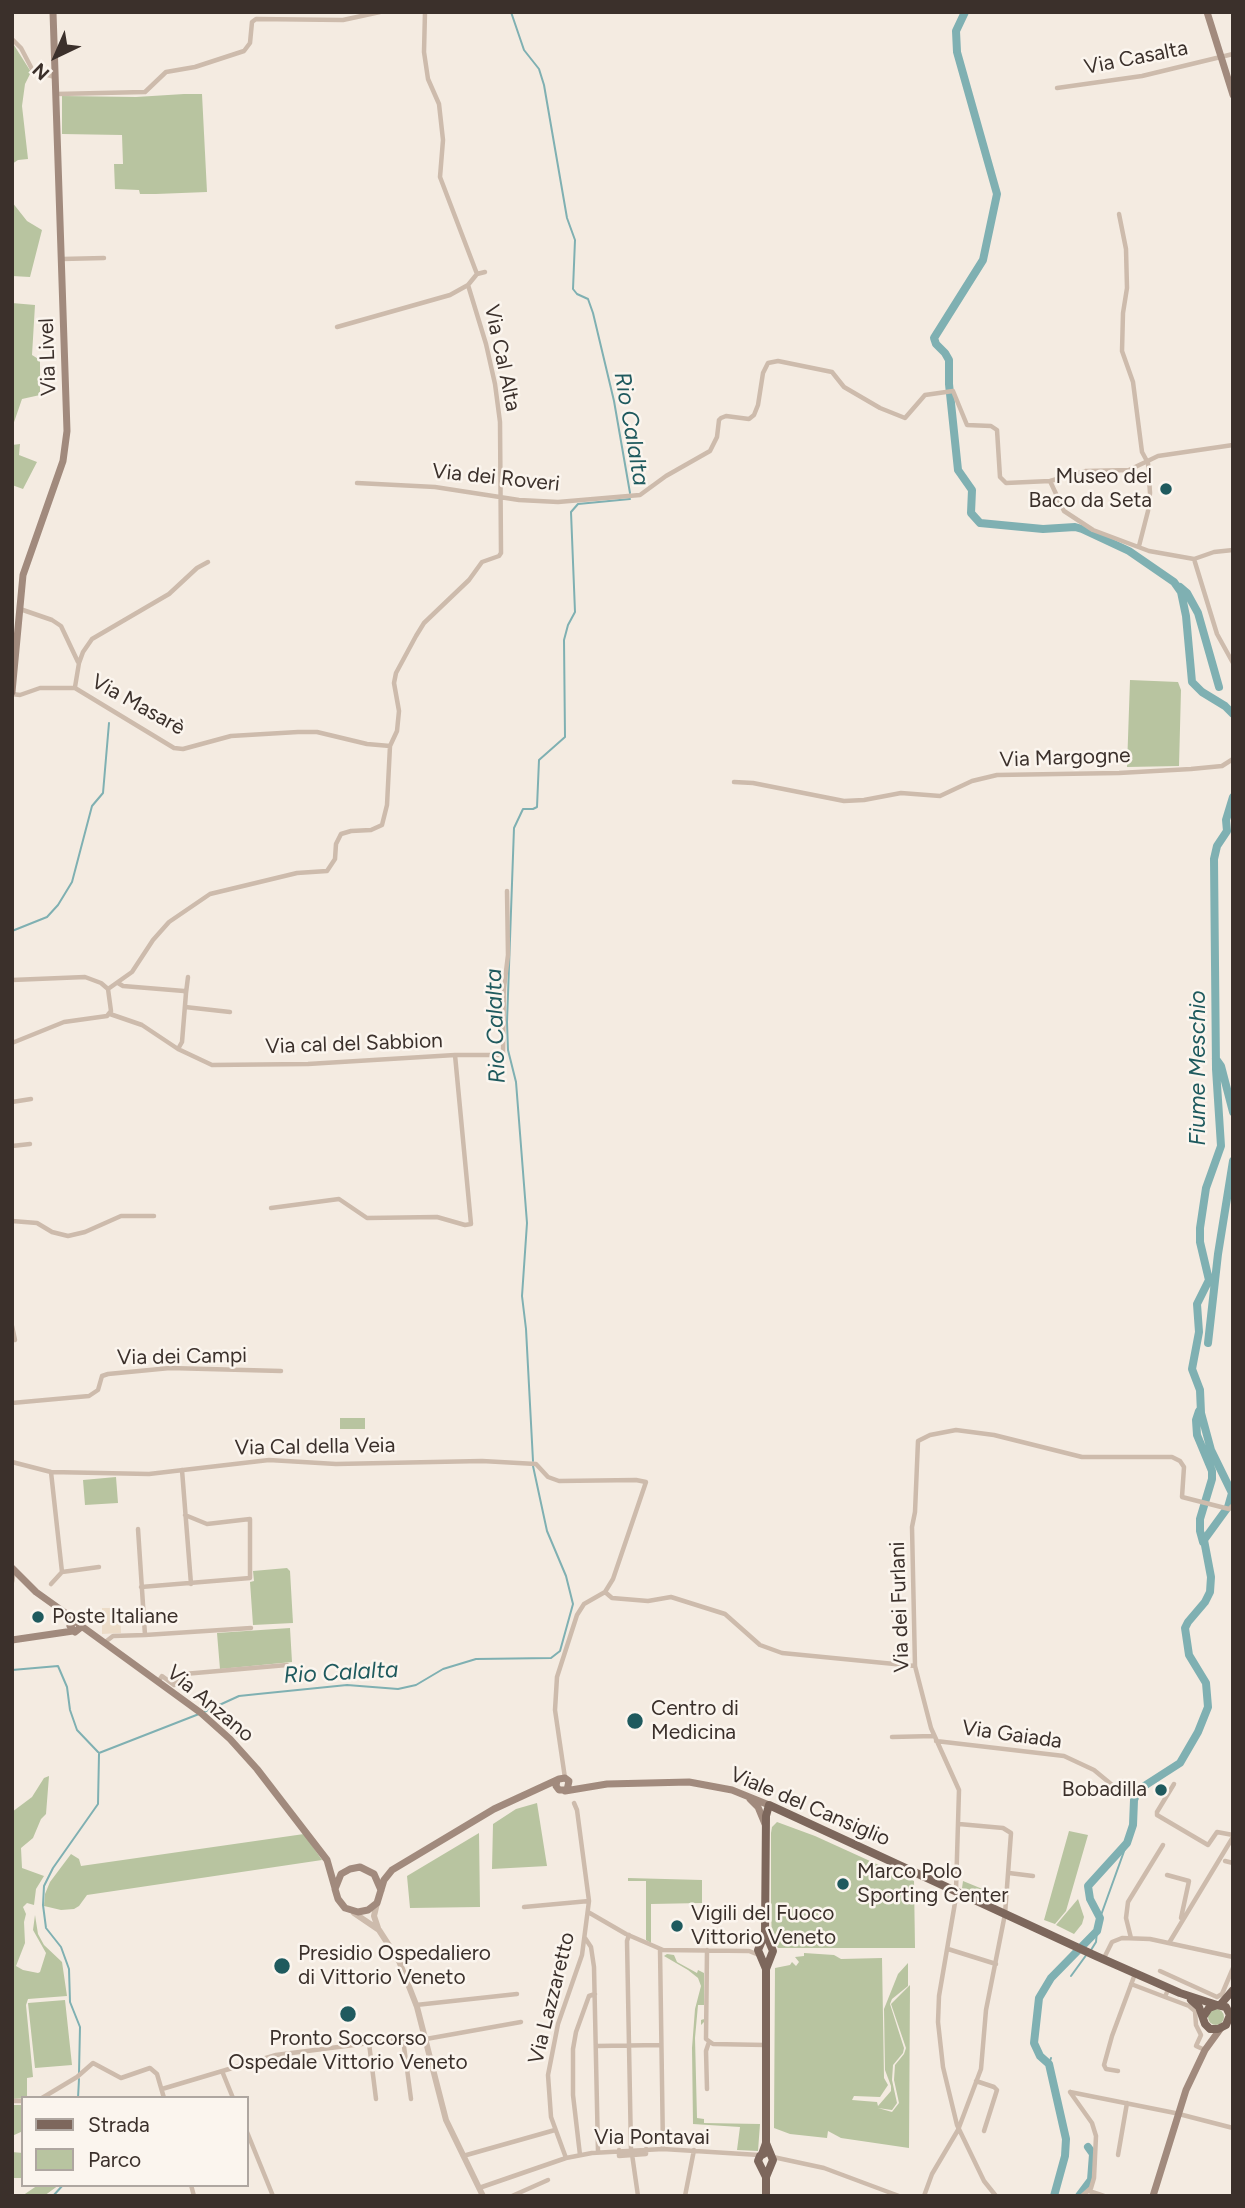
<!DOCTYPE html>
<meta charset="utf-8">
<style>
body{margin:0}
#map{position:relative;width:1245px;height:2208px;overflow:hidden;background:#f4ebe1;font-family:Figtree,sans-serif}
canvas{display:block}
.frame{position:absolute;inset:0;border:14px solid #3b302b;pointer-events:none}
.legend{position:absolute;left:21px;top:2096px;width:228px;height:91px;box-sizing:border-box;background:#fbf5ee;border:2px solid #aea6a0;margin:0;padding:9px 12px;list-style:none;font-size:21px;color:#3b302b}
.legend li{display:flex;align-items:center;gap:14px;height:35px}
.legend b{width:35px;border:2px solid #aea6a0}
.north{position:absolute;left:21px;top:21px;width:70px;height:70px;-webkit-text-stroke:5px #fbf5ee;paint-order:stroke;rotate:224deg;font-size:19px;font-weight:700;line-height:28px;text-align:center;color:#3b302b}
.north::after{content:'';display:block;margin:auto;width:24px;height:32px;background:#3b302b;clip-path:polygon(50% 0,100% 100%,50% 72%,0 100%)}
</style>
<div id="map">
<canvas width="1245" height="2208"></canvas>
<div class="frame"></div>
<ul class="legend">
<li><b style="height:9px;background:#7d675c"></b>Strada</li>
<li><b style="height:19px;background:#b8c4a0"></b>Parco</li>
</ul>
<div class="north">N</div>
</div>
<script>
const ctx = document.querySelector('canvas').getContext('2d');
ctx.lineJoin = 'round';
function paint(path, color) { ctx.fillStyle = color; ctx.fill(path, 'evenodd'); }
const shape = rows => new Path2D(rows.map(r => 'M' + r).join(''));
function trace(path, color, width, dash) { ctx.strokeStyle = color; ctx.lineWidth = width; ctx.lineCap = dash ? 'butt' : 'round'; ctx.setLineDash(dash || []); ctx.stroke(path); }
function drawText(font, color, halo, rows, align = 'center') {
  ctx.font = font + ' Figtree,sans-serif'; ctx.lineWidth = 5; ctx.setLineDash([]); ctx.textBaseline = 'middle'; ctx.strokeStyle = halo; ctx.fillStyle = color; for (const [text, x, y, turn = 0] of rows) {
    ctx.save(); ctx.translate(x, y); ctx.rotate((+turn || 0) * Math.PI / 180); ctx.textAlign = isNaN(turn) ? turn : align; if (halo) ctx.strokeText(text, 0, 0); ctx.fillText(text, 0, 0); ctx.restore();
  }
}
paint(shape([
 [12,42,31,72,25,84,22,106,28,159,18,160,12,164],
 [184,94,202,94,207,192,156,194,140,194,139,190,115,189,114,164,123,164,122,135,62,134,62,96,136,97],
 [12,202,27,221,42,230,30,277,12,276],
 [12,303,35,305,32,355,40,360,40,395,22,399,12,428],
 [20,444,19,455,37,462,23,489,12,485,12,445],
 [1130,680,1178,682,1181,690,1179,766,1127,767],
 [340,1418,365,1418,365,1429,340,1429],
 [116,1477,118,1503,85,1505,83,1480],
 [287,1568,290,1571,293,1623,253,1625,250,1582,254,1581,253,1571],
 [290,1628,292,1662,220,1669,217,1633],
 [49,1776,46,1814,41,1819,33,1838,21,1848,22,1868,44,1876,36,1889,34,1905,27,1903,23,1907,26,1914,24,1922,25,1943,16,1966,23,1970,38,1973,40,1972,46,1953,33,1930,35,1915,38,1934,44,1945,62,1962,67,1996,28,1999,26,2005,33,2077,27,2078,27,2098,12,2099,12,1812,32,1797,44,1778],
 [537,1803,547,1866,492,1869,493,1824,516,1809],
 [777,1822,815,1836,914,1881,915,1948,778,1948,772,1939,771,1911,771,1833,772,1827],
 [1069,1831,1088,1835,1066,1911,1055,1924,1044,1920],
 [479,1833,480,1907,410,1908,407,1876],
 [304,1834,322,1860,87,1895,79,1906,74,1909,61,1910,44,1906,45,1894,50,1882,71,1854,79,1859,81,1866],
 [628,1878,702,1880,702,1903,651,1904,651,1943,646,1940,646,1881,628,1881],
 [963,1881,1002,1897,1001,1901,995,1903,962,1888],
 [1078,1899,1084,1917,1082,1924,1074,1934,1056,1925],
 [804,1953,834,1955,841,1959,882,1958,884,2078,888,2085,880,2097,854,2096,852,2100,877,2102,878,2106,891,2091,891,2086,885,2070,884,2009,898,1974,908,1963,908,1986,892,1999,890,2004,904,2048,903,2053,893,2065,892,2080,897,2103,892,2110,878,2108,892,2112,899,2103,894,2080,895,2065,904,2054,906,2048,891,2004,910,1985,909,2148,841,2138,828,2131,827,2138,790,2134,774,2128,775,1968,790,1965,792,1962,796,1966,799,1962,795,1957,804,1956],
 [667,1954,674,1955,677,1962,697,1973,698,1970,704,1973,704,2022,701,2025,701,2020,704,2019,704,2005,698,2005,695,2038,697,2118,704,2119,704,2123,760,2124,758,2151,737,2150,740,2127,693,2124,692,2048,695,2009,701,1986,698,1978,688,1970,664,1956],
 [65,2000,72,2065,35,2068,28,2003],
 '1208 2017a8 8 0 1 1 16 0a8 8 0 1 1-16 0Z',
 [23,2105,23,2131,12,2136,12,2105],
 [12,2152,23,2153,23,2178,12,2178],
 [38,2185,59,2185,44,2196,22,2196]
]), '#b8c4a0');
paint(shape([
 [102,1608,120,1608,121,1633,102,1634]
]), '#ecdcc8');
trace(shape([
 [511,12,524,50,539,69,544,85,567,218,575,240,573,289,577,294,588,299,593,313,614,401,630,493],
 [12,931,47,917,58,905,72,882,92,806,103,793,109,723],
 [533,1461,526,1329,522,1296,527,1223,516,1082,508,1050,507,1022,514,828,523,809,533,809,537,807,539,760,565,737,564,640,568,625,575,612,571,512,578,504,630,499],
 [12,1670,58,1666,67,1687,70,1710,77,1730,98,1752],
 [204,1712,239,1696,258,1694,347,1685,398,1689,416,1685,443,1669,476,1659,551,1658,560,1651,573,1604,566,1576,547,1531,533,1466],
 [99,1753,199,1714],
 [1100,1918,1127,1843],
 [1091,1950,1096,1942,1097,1931],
 [1071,1976,1087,1954],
 [1049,2064,1051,2058],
 [79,2073,80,2027,70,2002,69,1969,61,1947,46,1928,43,1905,44,1886,53,1868,98,1804,99,1754],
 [78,2098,79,2079],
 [53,2196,63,2185]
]), '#7fb0b2', 2);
trace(shape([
 [965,12,956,31,957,52,997,194,983,260,934,338,936,344,945,353,949,360,949,384,958,470,972,490,971,513,980,523,1043,529,1075,527,1082,529,1129,551,1174,582,1181,592,1186,616,1192,682,1202,692,1225,706,1233,714],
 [1180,587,1187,593,1198,613,1219,687],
 [1216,1059,1221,1066,1233,1112],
 [1208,1343,1218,1254,1233,1161],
 [1199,1411,1196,1420,1197,1435,1212,1471,1212,1479,1200,1519,1200,1531,1203,1542],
 [1054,2196,1065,2156,1066,2139,1049,2064,1040,2056,1034,2043,1039,1998,1051,1978,1097,1931,1100,1918,1090,1899,1088,1886,1127,1843,1133,1825,1134,1800,1138,1790,1180,1763,1198,1732,1208,1707,1206,1683,1189,1655,1185,1628,1188,1622,1205,1602,1210,1592,1211,1577,1204,1540,1228,1507,1232,1493,1211,1450,1201,1413,1200,1390,1192,1369,1199,1332,1197,1304,1209,1280,1200,1242,1200,1228,1206,1188,1221,1146,1216,1069,1214,859,1217,846,1227,831,1226,820,1233,797],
 [1079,2196,1091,2180,1093,2154,1088,2147]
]), '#7fb0b2', 8);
trace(shape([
 [12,39,21,48,33,71,55,77],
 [1057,88,1142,76,1233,54],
 [56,94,145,92,166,72,195,67,244,51,250,43,252,22,256,19,343,20,380,12],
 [1119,214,1126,249,1127,288,1123,313,1122,351,1133,382,1142,452,1148,463,1150,493,1148,511,1139,546],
 [62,259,104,258],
 [477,274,485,272],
 [337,327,450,295,468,285],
 [1050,481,1064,511,1093,530,1149,551,1194,559,1214,552,1233,550],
 [357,483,435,487,519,500,558,502,640,495,666,476,710,451,717,437,719,420,721,418,726,416,749,419,754,415,758,405,763,373,768,363,778,361,832,372,844,387,880,408,905,418,925,395,953,391,967,425,991,426,997,430,1000,477,1006,483,1050,481,1086,471,1129,470,1158,456,1233,445],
 [1194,559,1217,634,1233,663],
 [20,609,52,620,61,626,78,662],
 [75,687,79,663,83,652,92,639,169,594,197,568,208,562],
 [12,694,20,695,40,688,75,688,174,748,183,749,231,736,298,732,317,732,367,744,390,746,397,731,399,711,394,683,396,673,416,636,424,623,469,580,482,562,499,556,501,553,500,422,495,384,486,344,468,285,477,274,440,177,443,140,439,104,428,79,424,52,425,12],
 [734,782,753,783,844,801,864,800,901,793,940,796,972,781,997,775,1119,773,1191,769,1222,766,1233,759],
 [12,980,85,977,101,983,108,989,111,1011,107,1016,64,1022,12,1043],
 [118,983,123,986,184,991,186,993,182,1042,178,1049],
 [108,989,132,972,153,940,169,922,210,894,297,873,327,871,335,859,336,844,341,834,351,831,371,830,382,825,387,805,390,746],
 [186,993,188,977],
 [185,1007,230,1012],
 [110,1014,142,1025,178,1049,212,1065,308,1064,455,1055,471,1224,465,1225,437,1217,367,1218,339,1199,271,1208],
 [455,1055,500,1055,503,1053,504,988,508,955,507,891],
 [12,1102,31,1099],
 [12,1146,30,1144],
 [12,1221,37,1223,52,1232,68,1236,85,1232,121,1216,154,1216],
 [12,1326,15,1340,12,1340],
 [12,1403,89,1396,98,1390,102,1376,108,1374,170,1368,281,1371],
 [12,1462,51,1472,149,1474,269,1460,336,1464,482,1461,536,1464,548,1477,559,1481,636,1480,646,1482,613,1579,605,1592,584,1604,577,1615,557,1677,555,1710,565,1778],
 [182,1470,191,1584],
 [51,1472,62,1572,99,1567],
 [12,1582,14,1571],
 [51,1584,62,1572],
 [141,1587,250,1578,250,1519,207,1524,185,1515],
 [605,1592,612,1598,648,1601,671,1597,725,1614,760,1645,782,1653,915,1666],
 [145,1635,251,1628],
 [104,1643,113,1636,145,1635,138,1529],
 [158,1682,162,1676,174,1685,184,1674,287,1665],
 [892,1737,934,1736],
 [936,1741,1064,1756,1094,1770,1117,1789],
 [1174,1784,1157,1812,1157,1815,1208,1845,1217,1832,1233,1835],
 [1225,1861,1233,1863],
 [1009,1873,1033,1876],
 [1167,1875,1189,1881,1181,1918],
 [956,1890,959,1790,931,1728,915,1666,912,1527,915,1512,918,1441,930,1435,956,1430,994,1435,1082,1457,1172,1457,1180,1461,1184,1467,1182,1497,1229,1509,1233,1505],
 [956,1897,939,1996,938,2022,943,2067,957,2125,984,2181,996,2196],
 [524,1907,589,1901],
 [588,1912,626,1934,663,1950,749,1951,759,1955],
 [629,1935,627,1941,631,2150],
 [585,1938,591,1947,594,1967,598,2152],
 [1131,1938,1126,1918,1128,1902,1163,1845],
 [1169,1943,1233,1837],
 [660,1949,663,2149],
 [948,1949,996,1964],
 [707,1950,706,2039,713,2044,765,2045],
 [1104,1958,1112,1942,1122,1938,1150,1939,1233,1957],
 [1160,1971,1217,1997,1222,1994,1233,1968],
 [1131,1984,1165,1997],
 [1169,1987,1165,1997,1189,2006,1195,2011,1196,2025,1201,2035,1196,2046,1205,2050],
 [416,2005,517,1994],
 [403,2039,411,2099],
 [426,2039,521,2022],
 [369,2043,376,2099],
 [596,2046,661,2045],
 [222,2071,233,2098],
 [1118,2071,1106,2069,1104,2065,1112,2036,1135,1974],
 [976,2081,994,2087,997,2090,984,2131],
 [162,2089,276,2055,424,2036],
 [707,2089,706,2051,709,2042],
 [1070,2092,1175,2113,1233,2128],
 [1070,2092,1092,2123,1096,2136,1094,2178,1091,2188,1082,2196],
 [42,2098,77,2077,93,2063,121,2078,150,2068,157,2074,164,2098],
 [12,2101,23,2101],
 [247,2132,273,2196],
 [619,2150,619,2156,646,2154,646,2149],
 [632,2154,638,2196],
 [580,2155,573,2095,573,2049,576,2032,589,1996,595,1994],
 [1118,2155,1127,2103],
 [463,2156,555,2130],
 [773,2157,824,2168,899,2196],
 [566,2158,551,2117,548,2075,558,2024,582,1955,589,1901,577,1810,574,1803],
 [191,2185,194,2196],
 [479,2188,566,2158,592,2153,663,2149,759,2155],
 [1089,2191,1104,2196],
 [512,2196,548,2180],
 [685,2196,694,2150],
 [924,2196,932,2174,958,2130,981,2069,986,2010,1005,1914,1011,1833,1003,1828,959,1824]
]), '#cdbbac', 4.5);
trace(shape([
 [377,1903,374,1916,378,1928],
 [354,1913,379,1930,399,1961,417,2007,446,2120,483,2196]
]), '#cdbbac', 6);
trace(shape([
 [1207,12,1233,95],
 [12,692,23,575,63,461,67,431,53,12],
 [12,1568,36,1592,78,1622,80,1628,75,1632,70,1626,75,1621],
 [80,1625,201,1713,230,1739,257,1769,327,1860,335,1888],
 [12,1640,73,1631],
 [565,1791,607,1784,689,1782,732,1790,769,1805],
 [750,1799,758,1807,765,1824],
 [381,1890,374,1874,360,1867,350,1869,341,1874,335,1889,338,1899,345,1908,358,1912,368,1910,377,1903,384,1880,392,1870,494,1809,559,1779,565,1778,569,1781,567,1790,559,1790,556,1786,557,1780],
 [1153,2196,1186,2090,1205,2050,1221,2028]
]), '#a18a7d', 7);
trace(shape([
 [765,1934,758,1950,766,1969],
 [1191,2000,1199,2007,1205,2024,1210,2029,1218,2029,1226,2025,1230,2015,1226,2007,1217,2005,1209,2008,1203,2017],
 [1220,2005,1233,1990],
 [765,2153,760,2156,758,2161,766,2177],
 [762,2154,766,2143,766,1969,773,1951,765,1932,766,1816,769,1805,1096,1956,1180,1993,1217,2005],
 [766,2196,766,2177,773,2160,766,2143]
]), '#7d675c', 8);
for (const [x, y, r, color] of [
 [1166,489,7,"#1f5a5e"],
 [38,1617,7,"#1f5a5e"],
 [635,1721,9,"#1f5a5e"],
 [1161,1790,7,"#1f5a5e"],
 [843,1884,7,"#1f5a5e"],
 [677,1926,7,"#1f5a5e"],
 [282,1966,9,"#1f5a5e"],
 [348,2014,9,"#1f5a5e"]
]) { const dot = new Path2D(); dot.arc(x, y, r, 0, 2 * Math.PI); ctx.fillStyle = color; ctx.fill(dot); trace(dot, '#fbf5ee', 2.5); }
drawText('21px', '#3b302b', '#fbf5ee', [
 ["Via Casalta",1136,58,-11],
 ["Via Livel",48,357,-92],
 ["Via Cal Alta",502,358,78],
 ["Via dei Roveri",496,478,6],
 ["Via Masarè",138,705,29],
 ["Via Margogne",1065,758,-2],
 ["Via cal del Sabbion",354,1044,-2],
 ["Via dei Campi",182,1357,-1],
 ["Via Cal della Veia",315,1447,-1],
 ["Via dei Furlani",900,1607,-92],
 ["Via Anzano",210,1704,40],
 ["Via Gaiada",1012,1735,8],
 ["Viale del Cansiglio",810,1807,23],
 ["Via Lazzaretto",552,1998,-76],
 ["Via Pontavai",652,2138]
]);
drawText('21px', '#3b302b', '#fbf5ee', [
 ["Museo del",1152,477,"right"],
 ["Baco da Seta",1152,501,"right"],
 ["Poste Italiane",52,1617],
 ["Centro di",651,1709],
 ["Medicina",651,1733],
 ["Bobadilla",1147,1790,"right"],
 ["Marco Polo",857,1872],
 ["Sporting Center",857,1896],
 ["Vigili del Fuoco",691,1914],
 ["Vittorio Veneto",691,1938],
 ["Presidio Ospedaliero",298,1954],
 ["di Vittorio Veneto",298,1978],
 ["Pronto Soccorso",348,2039,"center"],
 ["Ospedale Vittorio Veneto",348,2063,"center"]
], 'left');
drawText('italic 23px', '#1f5a5e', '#fbf5ee', [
 ["Rio Calalta",631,429,80],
 ["Rio Calalta",496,1026,-92],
 ["Fiume Meschio",1198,1068,-90],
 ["Rio Calalta",341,1673,-3]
]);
</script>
